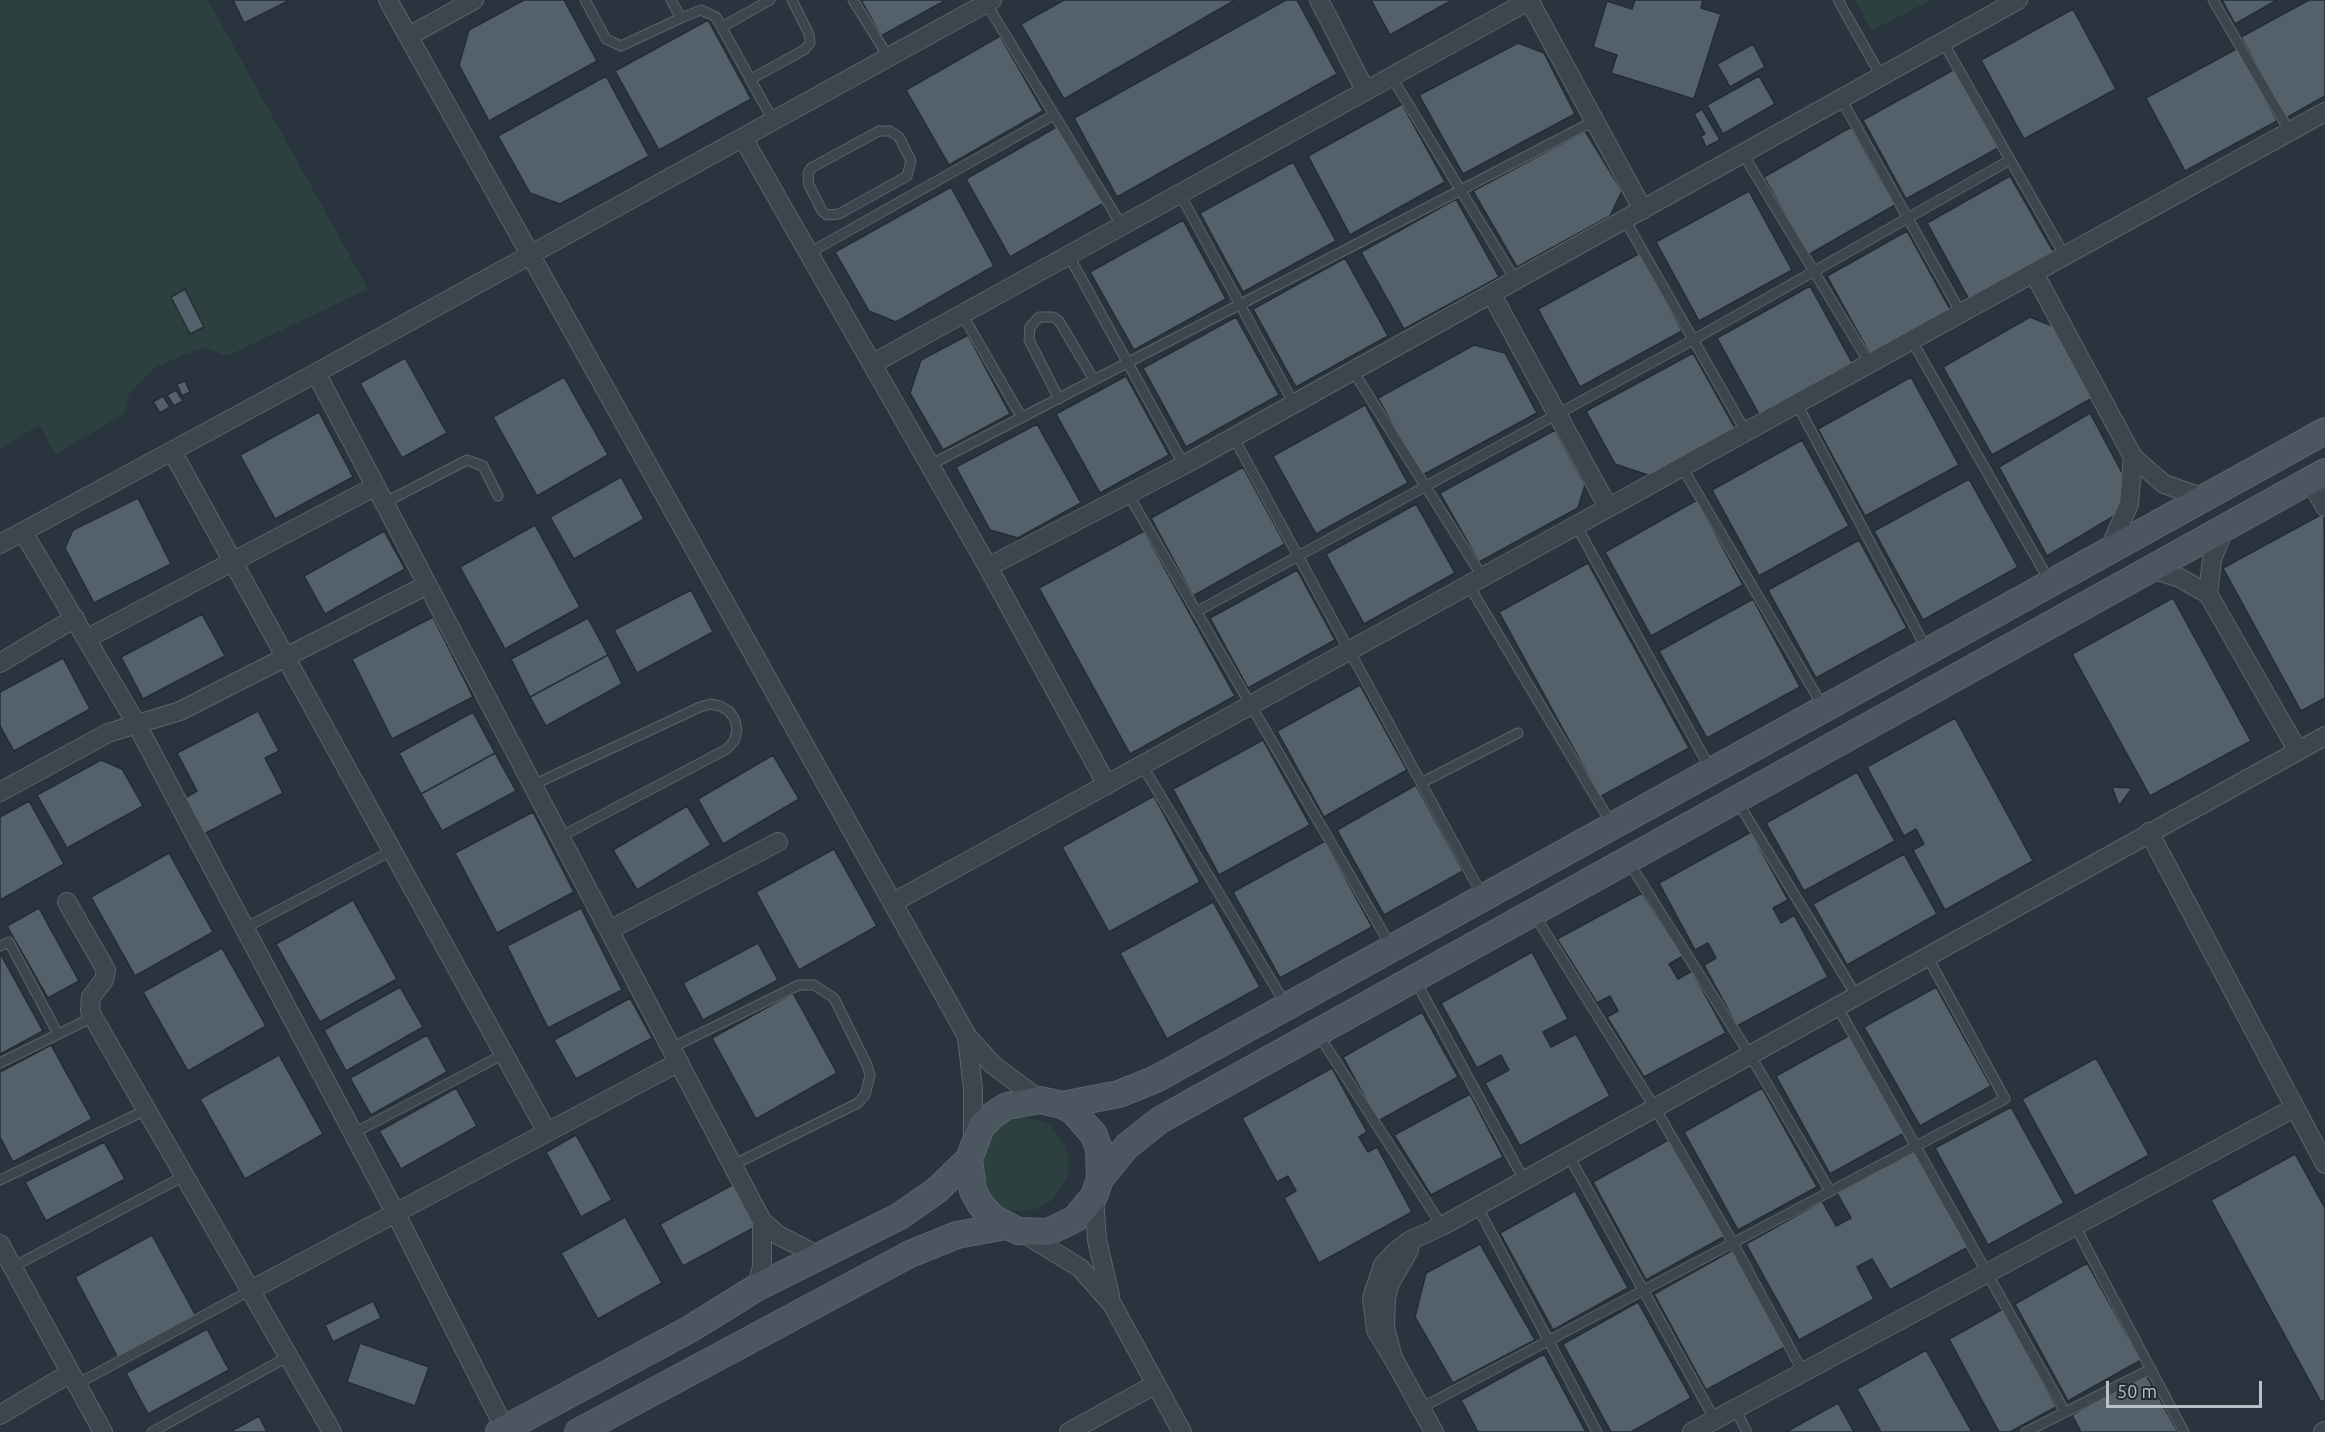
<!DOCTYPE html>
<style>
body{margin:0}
#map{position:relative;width:2325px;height:1432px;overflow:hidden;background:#29343e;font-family:Ubuntu,sans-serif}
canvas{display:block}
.scale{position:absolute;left:2106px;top:1381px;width:156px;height:27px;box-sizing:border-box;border:3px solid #b9c1c8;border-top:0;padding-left:8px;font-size:18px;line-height:21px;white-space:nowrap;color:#b9c1c8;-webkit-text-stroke:4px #212b33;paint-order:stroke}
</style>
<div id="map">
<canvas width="2325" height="1432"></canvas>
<div class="scale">50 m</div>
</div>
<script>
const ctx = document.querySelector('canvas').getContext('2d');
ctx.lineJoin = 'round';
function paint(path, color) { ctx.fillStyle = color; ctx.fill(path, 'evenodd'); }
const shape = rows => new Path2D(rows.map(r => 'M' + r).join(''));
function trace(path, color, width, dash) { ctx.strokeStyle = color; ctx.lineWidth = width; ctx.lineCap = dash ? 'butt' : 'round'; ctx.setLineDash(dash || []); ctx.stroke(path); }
paint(shape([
 [0,0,208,0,368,289,227,356,207,348,185,354,154,368,129,394,124,414,56,454,39,425,0,450],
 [1856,0,1931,0,1871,31],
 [1023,1117,1042,1121,1051,1126,1065,1145,1069,1161,1067,1178,1051,1201,1037,1209,1022,1211,1004,1208,989,1198,978,1182,982,1138,1010,1118]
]), '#2c413f');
const building = shape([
 [233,0,290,0,244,23,233,0],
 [524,0,564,0,597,61,489,121,459,65,469,30,524,0],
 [861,0,946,0,881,36,861,0],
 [1064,0,1235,0,1064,99,1021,24,1064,0],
 [1286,0,1297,0,1337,74,1117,197,1074,118,1286,0],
 [1371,0,1452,0,1390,35,1371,0],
 [1635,0,1703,0,1701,8,1721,14,1694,99,1611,73,1617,55,1593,47,1607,1,1632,9,1635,0],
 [2222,0,2277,0,2235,24,2222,0],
 [2309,0,2325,0,2325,96,2286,118,2241,37,2309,0],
 [2073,9,2116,89,2024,139,1981,60,2073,9],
 [708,20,751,99,659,150,615,71,708,20],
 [1000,36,1043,111,949,165,906,90,1000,36],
 [1518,43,1544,53,1575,114,1463,174,1419,95,1518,43],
 [1753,44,1765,67,1730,87,1717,64,1753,44],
 [2238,48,2277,121,2185,171,2146,98,2238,48],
 [1955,69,1998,148,1906,199,1863,120,1955,69],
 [606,76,649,156,560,204,530,193,498,136,606,76],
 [1759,76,1775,104,1723,134,1707,105,1759,76],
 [1402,104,1445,182,1350,235,1308,156,1402,104],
 [1702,109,1720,140,1706,147,1701,136,1705,134,1694,114,1702,109],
 [1060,125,1104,203,1010,257,966,179,1060,125],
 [1851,127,1895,205,1808,255,1764,177,1851,127],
 [1585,131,1622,191,1610,216,1517,267,1473,191,1585,131],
 [1293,162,1336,241,1243,292,1200,213,1293,162],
 [2010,176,2055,255,1971,303,1927,223,2010,176],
 [951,187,994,266,896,322,869,311,835,252,951,187],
 [1749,191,1792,270,1699,321,1656,242,1749,191],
 [1456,199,1499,277,1404,329,1361,252,1456,199],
 [1183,220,1226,299,1134,350,1090,272,1183,220],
 [1907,231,1951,311,1871,356,1827,276,1907,231],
 [1640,253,1682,331,1580,387,1538,309,1640,253],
 [1345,258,1388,336,1296,387,1253,309,1345,258],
 [1810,286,1854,366,1761,418,1717,338,1810,286],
 [185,289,204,327,190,334,171,297,185,289],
 [1236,317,1279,395,1186,447,1143,368,1236,317],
 [2030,317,2055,327,2094,397,1992,455,1943,367,2030,317],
 [968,335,1010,414,943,450,910,393,921,360,968,335],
 [1474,345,1505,353,1537,413,1421,476,1378,398,1474,345],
 [1693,353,1736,430,1651,476,1615,464,1586,411,1693,353],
 [405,358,447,433,402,458,360,383,405,358],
 [1126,376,1169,455,1100,493,1056,414,1126,376],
 [564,377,608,455,537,496,493,417,564,377],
 [1911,377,1959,465,1865,516,1818,429,1911,377],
 [185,381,190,392,182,396,177,384,185,381],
 [176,390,183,401,174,406,167,395,176,390],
 [163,396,170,407,160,413,153,402,163,396],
 [1365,405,1408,483,1316,534,1273,456,1365,405],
 [319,412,353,477,275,519,240,455,319,412],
 [2090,413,2127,482,2119,513,2047,556,1999,467,2090,413],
 [1037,424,1081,503,1018,538,990,530,956,467,1037,424],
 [1555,430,1585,485,1578,508,1479,562,1440,493,1555,430],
 [1802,440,1849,526,1759,576,1712,490,1802,440],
 [1243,467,1285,544,1193,596,1151,518,1243,467],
 [621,477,644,519,574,559,550,517,621,477],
 [1969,479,2018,567,1923,620,1874,531,1969,479],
 [138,498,171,564,94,603,65,548,73,530,138,498],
 [1697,500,1743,585,1651,636,1605,552,1697,500],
 [1416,504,1455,573,1364,624,1326,554,1416,504],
 [2324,513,2325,698,2301,711,2223,568,2324,513],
 [535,525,580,607,505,649,460,567,535,525],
 [384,531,405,569,325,614,304,576,384,531],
 [1144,531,1235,696,1130,754,1039,588,1144,531],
 [1859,540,1907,628,1816,678,1768,590,1859,540],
 [1588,563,1689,748,1600,797,1499,612,1588,563],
 [1297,570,1335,640,1248,688,1210,618,1297,570],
 [691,590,713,632,637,673,614,630,691,590],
 [2173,598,2251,741,2150,796,2072,654,2173,598],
 [1753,599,1800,687,1707,738,1659,651,1753,599],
 [202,614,225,656,143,699,121,657,202,614],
 [433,617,473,697,392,739,352,659,433,617],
 [588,618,608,655,530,697,511,659,588,618],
 [608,655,622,684,546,726,530,697,608,655],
 [63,658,90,709,14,751,0,726,0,692,63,658],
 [1360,685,1407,770,1324,817,1277,731,1360,685],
 [258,711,279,751,265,758,283,793,204,834,185,798,197,791,177,753,258,711],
 [473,712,495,753,421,794,399,753,473,712],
 [1955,718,2033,861,1945,910,1913,850,1924,844,1916,829,1904,836,1867,767,1955,718],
 [1263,740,1310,825,1219,875,1173,789,1263,740],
 [495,753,516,791,442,831,421,794,495,753],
 [773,755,799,799,723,844,698,799,773,755],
 [101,760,122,769,143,806,67,848,37,795,101,760],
 [1857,772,1895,841,1804,891,1766,823,1857,772],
 [1416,785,1463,871,1384,915,1337,830,1416,785],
 [2112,787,2132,788,2119,806,2112,787],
 [1154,796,1200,882,1109,932,1062,847,1154,796],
 [29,801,64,864,0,900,0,817,29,801],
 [687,806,711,845,637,890,613,850,687,806],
 [533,812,574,892,497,933,455,853,533,812],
 [1751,832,1788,900,1773,908,1781,923,1794,915,1828,977,1737,1026,1704,965,1716,958,1708,943,1695,950,1659,883,1751,832],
 [1325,841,1372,927,1280,978,1233,892,1325,841],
 [834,849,877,926,799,970,756,892,834,849],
 [169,853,213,932,135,976,91,897,169,853],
 [1904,854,1937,914,1847,965,1813,904,1904,854],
 [1642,893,1683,956,1669,964,1678,979,1692,971,1726,1033,1644,1077,1607,1017,1618,1011,1610,996,1597,1003,1557,939,1642,893],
 [353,900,397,979,320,1022,276,944,353,900],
 [1213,902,1260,987,1167,1039,1120,953,1213,902],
 [39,908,79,981,48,998,7,926,39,908],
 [581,908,622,990,548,1028,507,946,581,908],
 [758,943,778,980,703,1020,683,983,758,943],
 [222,948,266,1026,188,1071,143,992,222,948],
 [1532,952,1568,1019,1543,1032,1551,1047,1576,1034,1610,1096,1520,1146,1485,1083,1509,1070,1501,1055,1477,1068,1441,1003,1532,952],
 [0,953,43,1031,0,1054,0,953],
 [400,987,423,1027,346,1071,324,1030,400,987],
 [1936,987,1991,1086,1920,1126,1864,1027,1936,987],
 [793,993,837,1073,756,1119,712,1038,793,993],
 [630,998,652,1038,576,1079,554,1040,630,998],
 [1422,1012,1458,1077,1378,1121,1343,1057,1422,1012],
 [427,1035,447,1072,371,1115,350,1078,427,1035],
 [1850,1035,1904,1133,1830,1174,1776,1076,1850,1035],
 [51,1045,92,1119,13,1162,0,1137,0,1072,51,1045],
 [279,1055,323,1134,245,1179,200,1099,279,1055],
 [2096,1058,2149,1155,2075,1196,2022,1099,2096,1058],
 [1332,1068,1367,1132,1359,1137,1368,1152,1377,1147,1412,1212,1319,1263,1284,1198,1296,1191,1288,1176,1277,1182,1242,1118,1332,1068],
 [456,1088,477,1126,401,1169,379,1131,456,1088],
 [1762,1088,1817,1187,1738,1230,1684,1132,1762,1088],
 [1470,1094,1503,1157,1431,1195,1394,1135,1470,1094],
 [2011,1107,2064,1203,1988,1245,1935,1148,2011,1107],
 [576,1135,612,1200,581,1217,546,1152,576,1135],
 [1672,1138,1725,1236,1646,1280,1593,1182,1672,1138],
 [104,1142,125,1179,46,1221,25,1182,104,1142],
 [1916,1150,1968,1247,1890,1290,1872,1259,1857,1267,1874,1299,1799,1340,1746,1244,1822,1201,1836,1226,1851,1218,1837,1193,1916,1150],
 [2295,1154,2325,1208,2325,1400,2321,1402,2211,1200,2295,1154],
 [736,1183,759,1225,683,1266,660,1224,736,1183],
 [1575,1191,1628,1288,1553,1330,1500,1233,1575,1191],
 [625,1217,662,1283,598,1319,561,1253,625,1217],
 [152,1235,196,1316,118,1358,75,1277,152,1235],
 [1480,1244,1535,1340,1453,1383,1415,1317,1426,1273,1480,1244],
 [1733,1250,1785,1347,1706,1390,1654,1294,1733,1250],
 [2087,1263,2141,1360,2068,1401,2015,1304,2087,1263],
 [373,1301,381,1318,333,1342,325,1325,373,1301],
 [1638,1302,1691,1398,1631,1432,1611,1432,1563,1344,1638,1302],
 [2003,1309,2056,1407,2010,1432,1999,1432,1949,1339,2003,1309],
 [207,1329,229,1370,148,1414,126,1373,207,1329],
 [360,1343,429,1367,415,1406,347,1382,360,1343],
 [1926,1350,1972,1432,1881,1432,1857,1389,1926,1350],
 [1544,1354,1586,1432,1478,1432,1461,1400,1544,1354],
 [2145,1373,2178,1432,2081,1432,2072,1415,2145,1373],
 [1838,1403,1854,1432,1786,1432,1838,1403],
 [259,1416,267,1432,230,1432,259,1416]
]);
paint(building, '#55616a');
trace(building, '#232d35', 1.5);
const service = shape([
 [585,0,606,39,621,46,681,18,671,0],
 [853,0,889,58],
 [1838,0,1881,76],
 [2213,0,2290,132],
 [986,3,1122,226],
 [681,18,701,10,716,17,774,122],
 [722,27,770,0],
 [1943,42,2065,256],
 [1391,76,1516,281],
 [751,79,804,50,810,43,809,34,792,0],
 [1841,99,1961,313],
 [879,131,890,131,899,137,911,161,907,176,839,214,827,215,822,211,809,185,808,173,811,168,879,131],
 [1743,154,1870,364],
 [1180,194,1294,404],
 [1625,220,1746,432],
 [809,253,1054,115],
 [1069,256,1184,465],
 [962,314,1022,418],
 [1912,341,2050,582],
 [1353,371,1482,576],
 [1059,399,1029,340,1030,327,1039,317,1053,317,1059,321,1094,380],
 [1797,404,1926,648],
 [1234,438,1482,895],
 [930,465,1594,121],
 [1682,467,1824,708],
 [1128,494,1391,946],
 [384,503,467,460,483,466,498,496],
 [1576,525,1711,770],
 [1468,584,1611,823],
 [1196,612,1693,340,2010,160],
 [1142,765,1286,1005],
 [1421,783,1518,733],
 [533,785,700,707,710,704,720,706,729,711,735,720,737,731,734,741,727,749,560,837],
 [1737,801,1856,995],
 [1628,861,1750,1055,1830,1191],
 [1534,914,1655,1108,1733,1243,1803,1372],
 [245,928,393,850],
 [0,946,9,942,58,1034],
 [1415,980,1524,1180],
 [1837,1006,2065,1412],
 [1318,1034,1442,1226],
 [671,1048,799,985,814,985,834,998,867,1065,870,1075,865,1095,858,1103,733,1165],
 [0,1063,93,1017],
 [354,1133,504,1054],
 [1569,1156,1715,1420],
 [0,1180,146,1110],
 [1477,1206,1597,1432],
 [2075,1226,2184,1432],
 [13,1267,184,1176],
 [77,1384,251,1290],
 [1421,1408,2005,1099,1927,956],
 [1735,1409,1747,1432],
 [152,1432,289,1356],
 [2026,1432,2151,1369]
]);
const minor = shape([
 [388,0,967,1036,993,1065,1040,1100],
 [1319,0,1365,90],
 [1529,0,1643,210],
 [409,36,474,0],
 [743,138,988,567,1107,785],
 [2034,273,2133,457,2164,484,2204,498],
 [1492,295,1608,507],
 [872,364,1530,0],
 [316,373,762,1221,778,1235,819,1256],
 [172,451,547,1132],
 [2310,480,2325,507],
 [23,532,136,723,395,1212,505,1429],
 [0,544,316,373,992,0],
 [2110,548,2129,504,2133,457],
 [988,567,1184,465,2018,0],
 [2150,569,2180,578,2208,594,2298,751],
 [2208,594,2212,559,2225,527],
 [88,638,376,486],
 [0,663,75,618],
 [0,792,108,733,180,711,427,585],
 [2149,832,2325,1164],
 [67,902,106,970,104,980,91,997,90,1011,93,1017,332,1432],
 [894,902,2325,112],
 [609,930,778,842],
 [967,1038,973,1089,973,1139],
 [1094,1196,1097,1240,1110,1296],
 [1025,1234,1080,1268,1112,1304,1182,1432],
 [0,1244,103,1432],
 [1409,1250,1390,1283,1386,1298,1385,1328,1393,1358,1434,1432],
 [756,1288,762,1267,762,1221],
 [251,1290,679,1062],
 [1393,1358,1376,1330,1372,1298,1383,1265,1395,1252,1409,1241,1442,1226,2325,736],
 [0,1415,70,1373],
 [1069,1432,1156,1384],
 [1692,1432,2294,1108],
 [2323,1432,2325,1431]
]);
const secondary = shape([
 [1062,1105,1119,1094,1156,1079,2325,431],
 [1100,1179,1127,1146,1160,1120,2325,472],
 [499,1432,690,1329,756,1288,900,1216,937,1190,969,1159,981,1127,993,1115,1007,1106,1040,1100,1062,1105,1074,1112,1094,1135,1099,1149,1100,1179,1094,1196,1075,1219,1048,1232,1018,1231,992,1217,981,1205,973,1191,969,1159],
 [578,1432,910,1254,957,1235,1006,1226]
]);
trace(service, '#5b646b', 11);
trace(minor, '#5b646b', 20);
trace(secondary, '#5b646b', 28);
trace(service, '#3d464e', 9);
trace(minor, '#3d464e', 18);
trace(secondary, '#4b5660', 26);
</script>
